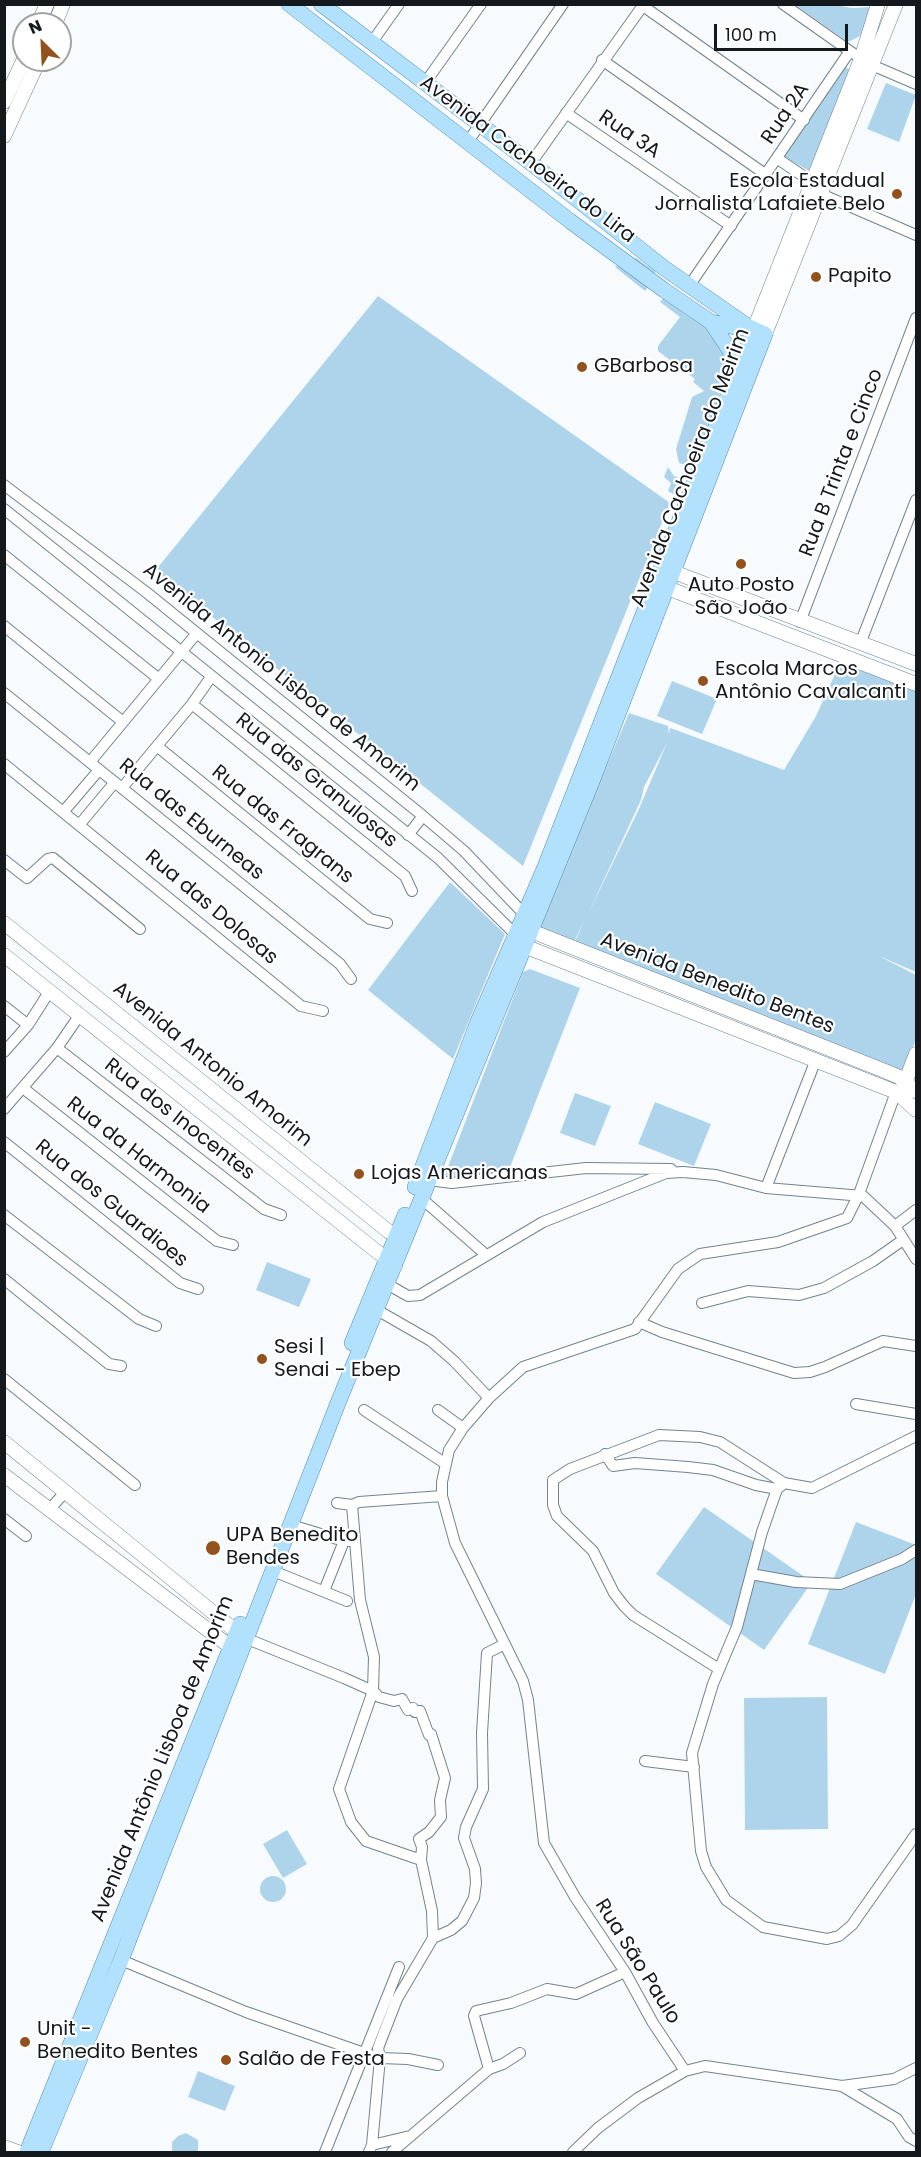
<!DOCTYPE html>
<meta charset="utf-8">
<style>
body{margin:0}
#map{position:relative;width:921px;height:2157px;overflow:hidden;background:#f8fbfe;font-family:Poppins,sans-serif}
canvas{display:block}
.frame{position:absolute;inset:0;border:6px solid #13191d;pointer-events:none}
.north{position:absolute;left:12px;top:12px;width:60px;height:60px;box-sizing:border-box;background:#fff;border:2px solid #a1a3a5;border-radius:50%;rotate:336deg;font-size:16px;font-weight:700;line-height:24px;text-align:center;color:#13191d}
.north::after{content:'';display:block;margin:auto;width:21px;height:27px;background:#93521d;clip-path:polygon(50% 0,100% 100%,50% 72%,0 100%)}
.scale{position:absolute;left:714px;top:24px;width:134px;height:27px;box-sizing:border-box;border:3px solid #13191d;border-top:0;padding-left:8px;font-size:18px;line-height:21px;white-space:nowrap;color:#13191d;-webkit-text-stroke:4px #fff;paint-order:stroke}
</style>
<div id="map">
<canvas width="921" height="2157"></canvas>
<div class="frame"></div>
<div class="north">N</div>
<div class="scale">100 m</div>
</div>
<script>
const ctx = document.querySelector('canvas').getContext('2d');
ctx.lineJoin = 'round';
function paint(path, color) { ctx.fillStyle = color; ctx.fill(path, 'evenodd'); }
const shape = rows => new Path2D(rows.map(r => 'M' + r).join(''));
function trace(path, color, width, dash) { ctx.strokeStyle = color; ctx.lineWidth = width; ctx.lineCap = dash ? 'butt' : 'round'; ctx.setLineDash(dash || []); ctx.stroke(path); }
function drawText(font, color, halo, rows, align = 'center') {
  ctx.font = font + ' Poppins,sans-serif'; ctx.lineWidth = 4.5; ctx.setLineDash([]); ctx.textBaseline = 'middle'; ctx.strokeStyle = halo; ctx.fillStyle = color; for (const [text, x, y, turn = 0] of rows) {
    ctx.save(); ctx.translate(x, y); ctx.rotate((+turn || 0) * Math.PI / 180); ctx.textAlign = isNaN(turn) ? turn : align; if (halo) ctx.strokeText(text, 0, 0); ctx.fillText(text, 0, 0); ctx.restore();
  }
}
paint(shape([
 [795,5,835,5,852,8,871,7,860,36,848,42],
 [846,67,852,72,811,172,784,157],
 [886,83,916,95,899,142,867,129],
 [628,258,636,258,655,271,655,277,645,291,615,267],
 [378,296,670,503,523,866,155,571],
 [663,298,728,332,735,350,701,448,689,466,679,463,676,449,692,397,704,391,693,382,695,379,658,351,658,346,680,317,660,302],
 [668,467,674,476,684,480,678,497,668,491,671,483,664,477],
 [841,661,916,691,916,972,879,956,916,975,916,1039,903,1075,573,946,585,919,571,948,536,932,629,713,668,726,669,734,670,728,676,730,784,770,816,716],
 [667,743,638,811,587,916,641,800,644,787],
 [672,681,717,699,702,734,657,716],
 [450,882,505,934,453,1059,368,990],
 [530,969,580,988,507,1175,444,1177,523,972],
 [575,1093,611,1106,595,1146,560,1133],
 [655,1102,711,1124,694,1166,638,1144],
 [267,1262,311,1279,299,1307,256,1290],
 [704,1507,812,1582,764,1650,656,1574],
 [856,1522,916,1545,916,1594,885,1674,808,1644],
 [827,1697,828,1829,745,1830,744,1698],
 [287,1830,307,1864,283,1878,263,1844],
 '260 1889a13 13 0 1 1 26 0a13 13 0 1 1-26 0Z',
 [198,2071,235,2086,225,2111,188,2097],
 [186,2133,198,2140,198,2152,172,2152,172,2142,178,2136]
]), '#aed4ec');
const street = shape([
 [783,4,854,54],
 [643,6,804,120],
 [372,42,399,4],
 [602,60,765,174],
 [867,63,916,84],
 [425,83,481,4],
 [566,113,731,226],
 [467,143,563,4],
 [778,159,812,182],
 [531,163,644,4],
 [821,194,916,235],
 [689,286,850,51],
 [4,485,146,592,423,816,464,851,523,913],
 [4,509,438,858,515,934],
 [4,555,159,679],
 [800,622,916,318],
 [4,626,123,722],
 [860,644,916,500],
 [4,693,340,964,351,979],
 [192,704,405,876,412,891],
 [158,747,370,919,387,923],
 [90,762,197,633],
 [4,764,301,1006,323,1011],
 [122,788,192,704,211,677],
 [64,811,99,770],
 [80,824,115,782],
 [408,835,423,816],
 [4,860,27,878,48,859,53,858,140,929],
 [4,1006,28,1025],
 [57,1048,264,1209,281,1215],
 [4,1052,28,1025,49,992],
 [23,1088,217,1241,233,1245],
 [896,1092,859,1194,847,1218,778,1242,700,1254,678,1269,635,1329,523,1367,489,1398,463,1428,449,1450,442,1482,442,1496,455,1543,523,1681,528,1700,544,1843,575,1897,625,1972,653,2023,685,2071,705,2066,842,2086,894,2079,916,2068],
 [4,1109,57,1048,79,1016],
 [4,1142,180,1283,198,1289],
 [429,1180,452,1183,586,1168,671,1169],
 [766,1188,815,1062],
 [421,1198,485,1254],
 [4,1215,139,1319,156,1326],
 [895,1226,916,1210],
 [4,1279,109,1364,121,1366],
 [387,1284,408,1296,420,1295,543,1222,666,1173,683,1172,716,1175,766,1188,863,1196,895,1226,916,1259],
 [702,1303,748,1291,799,1295,824,1288,873,1261,903,1240],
 [377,1310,431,1341,454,1361,489,1398],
 [639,1322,662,1332,794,1373,810,1372,825,1367,883,1341,916,1346],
 [4,1379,135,1485],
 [856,1404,916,1414],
 [364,1410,446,1464],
 [438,1410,463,1428],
 [605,1454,613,1466,635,1463,688,1467,713,1470,756,1485,777,1489,782,1485],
 [777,1489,762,1532,737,1627,713,1684,692,1753,701,1851,706,1867,726,1900,763,1927,827,1939,839,1936,852,1925,916,1834],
 [337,1503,352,1505,359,1502,442,1496],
 [352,1505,360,1600,374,1657,373,1691,339,1789,351,1822,366,1841,421,1860,432,1911,433,1938,397,1999,378,2048,380,2058,372,2145,369,2152],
 [49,1510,66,1491],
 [4,1519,26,1536],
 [291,1525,344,1541,355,1541],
 [273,1571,347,1601],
 [751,1574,796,1582,840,1584,902,1559,916,1550],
 [324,1591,344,1541],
 [245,1638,344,1678,373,1691,379,1697,394,1701,402,1699,408,1710,413,1708,415,1712,420,1711,429,1735,431,1734,445,1778,440,1800,441,1817,429,1832,419,1839,422,1847,421,1860],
 [719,1669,633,1615,624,1606,614,1593,593,1551,557,1516,553,1505,553,1480,570,1469,659,1435,700,1437,720,1442,784,1483,812,1488,916,1436],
 [645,1761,694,1767],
 [433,1938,451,1930,462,1921,474,1898,476,1883,475,1869,464,1838,466,1827,483,1789,482,1733,487,1653,503,1645],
 [121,1960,246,2012,364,2053,380,2058,408,2059,438,2065],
 [489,2069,474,2016,476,2011,511,2003,547,1989,576,1994,625,1972],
 [842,2086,897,2119,909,2137,916,2141],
 [372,2145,410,2136],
 [325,2152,399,1967],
 [392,2152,489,2069,503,2064,520,2053],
 [573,2152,598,2128,638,2098,685,2071]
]);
const secondary = shape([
 [38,24,47,4],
 [55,24,63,4],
 [4,102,24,59],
 [4,136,39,60],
 [754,329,861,59,878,4],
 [765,334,896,4],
 [663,568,916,664],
 [657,584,916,684],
 [527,920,531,931,885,1071,899,1077,916,1091],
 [4,923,388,1231,405,1240],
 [519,939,524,946,896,1092,916,1110],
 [4,955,395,1266],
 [903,1088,916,1054],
 [4,1442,243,1637],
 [4,1475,237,1652],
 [4,2147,18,2152]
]);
const primary = shape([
 [289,4,570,221,664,290,711,322,739,328,749,327],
 [711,322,729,349,737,371],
 [415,1187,477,1024,545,867,754,329],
 [352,1343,405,1215],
 [27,2152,240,1624],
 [41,2152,121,1960,338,1403,591,784,765,334,749,327,664,268,531,163,321,4]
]);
trace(street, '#72848e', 12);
trace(secondary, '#72848e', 15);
trace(primary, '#588eae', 16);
trace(street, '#fff', 10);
trace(secondary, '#fff', 14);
trace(primary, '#b1e1fd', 15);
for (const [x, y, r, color] of [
 [897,194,6,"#93521d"],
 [816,277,6,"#93521d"],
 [582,367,6,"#93521d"],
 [741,564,6,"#93521d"],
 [703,681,6,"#93521d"],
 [359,1174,6,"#93521d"],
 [262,1359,6,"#93521d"],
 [213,1548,8,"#93521d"],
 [25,2042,6,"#93521d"],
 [226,2060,6,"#93521d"]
]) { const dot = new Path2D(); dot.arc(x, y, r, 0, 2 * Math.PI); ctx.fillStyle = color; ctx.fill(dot); trace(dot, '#fff', 2); }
drawText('20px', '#13191d', '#fff', [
 ["Rua 2A",786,114,-56],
 ["Rua 3A",629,135,34],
 ["Avenida Cachoeira do Lira",527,160,37],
 ["Rua B Trinta e Cinco",842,463,-69],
 ["Avenida Cachoeira do Meirim",691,468,-69],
 ["Avenida Antonio Lisboa de Amorim",281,678,39],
 ["Rua das Granulosas",316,781,39],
 ["Rua das Eburneas",191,820,39],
 ["Rua das Fragrans",282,825,39],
 ["Rua das Dolosas",211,908,40],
 ["Avenida Benedito Bentes",717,984,21],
 ["Avenida Antonio Amorim",212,1065,39],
 ["Rua dos Inocentes",179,1120,38],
 ["Rua da Harmonia",138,1156,38],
 ["Rua dos Guardioes",111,1204,39],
 ["Avenida Antônio Lisboa de Amorim",163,1759,-68],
 ["Rua São Paulo",637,1962,58]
]);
drawText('20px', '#13191d', '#fff', [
 ["Escola Estadual",885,182,"right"],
 ["Jornalista Lafaiete Belo",885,205,"right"],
 ["Papito",828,277],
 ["GBarbosa",594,367],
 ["Auto Posto",741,586,"center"],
 ["São João",741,609,"center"],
 ["Escola Marcos",715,670],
 ["Antônio Cavalcanti",715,693],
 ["Lojas Americanas",371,1174],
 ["Sesi |",274,1348],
 ["Senai - Ebep",274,1371],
 ["UPA Benedito",226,1536],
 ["Bendes",226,1559],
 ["Unit -",37,2030],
 ["Benedito Bentes",37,2053],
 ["Salão de Festa",238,2060]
], 'left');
</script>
